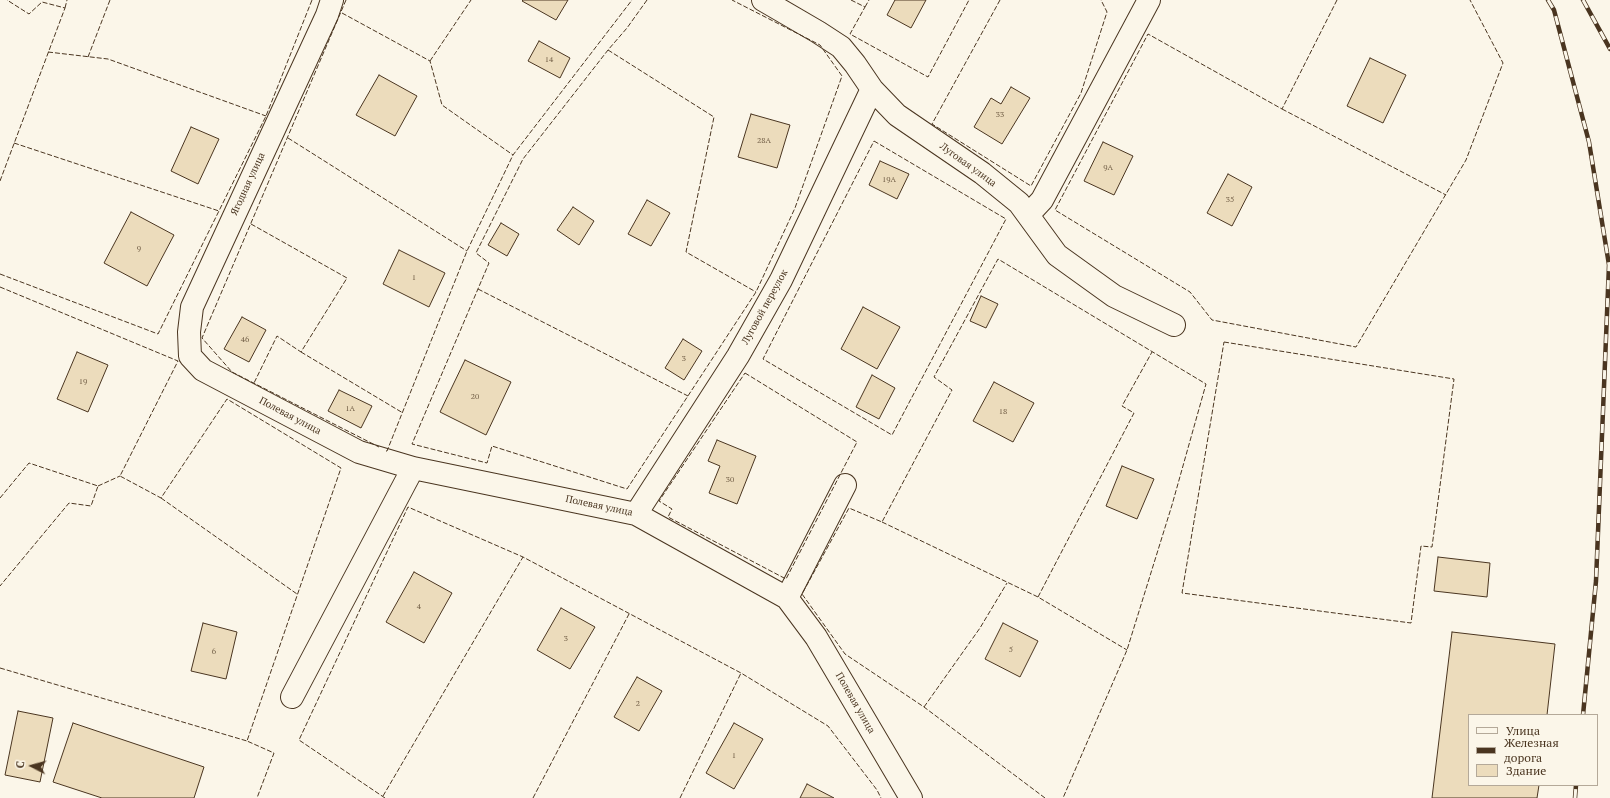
<!DOCTYPE html>
<meta charset="utf-8">
<style>
body{margin:0}
#map{position:relative;width:1610px;height:798px;overflow:hidden;background:#fbf6e9;font-family:"PT Serif",serif}
canvas{display:block}
.legend{position:absolute;left:1468px;top:714px;width:130px;height:72px;box-sizing:border-box;background:#fbf6e9;border:1px solid #b4a999;margin:0;padding:5px 7px;list-style:none;font-size:12px;color:#4a3520}
.legend li{display:flex;align-items:center;gap:8px;height:20px}
.legend b{width:20px;border:1px solid #b4a999}
.north{position:absolute;left:12px;top:746px;width:40px;height:40px;-webkit-text-stroke:3px #fbf6e9;paint-order:stroke;rotate:276deg;font-size:11px;font-weight:700;line-height:16px;text-align:center;color:#4a3520}
.north::after{content:'';display:block;margin:auto;width:14px;height:18px;background:#4a3520;clip-path:polygon(50% 0,100% 100%,50% 72%,0 100%)}
</style>
<div id="map">
<canvas width="1610" height="798"></canvas>
<ul class="legend">
<li><b style="height:5px;background:#fbf6e9"></b>Улица</li>
<li><b style="height:5px;background:#4a3520"></b>Железная дорога</li>
<li><b style="height:11px;background:#ecdcbc"></b>Здание</li>
</ul>
<div class="north">С</div>
</div>
<script>
const ctx = document.querySelector('canvas').getContext('2d');
ctx.lineJoin = 'round';
function paint(path, color) { ctx.fillStyle = color; ctx.fill(path, 'evenodd'); }
const shape = rows => new Path2D(rows.map(r => 'M' + r).join(''));
function trace(path, color, width, dash) { ctx.strokeStyle = color; ctx.lineWidth = width; ctx.lineCap = dash ? 'butt' : 'round'; ctx.setLineDash(dash || []); ctx.stroke(path); }
function drawText(font, color, halo, rows, align = 'center') {
  ctx.font = font + ' "PT Serif",serif'; ctx.lineWidth = 3; ctx.setLineDash([]); ctx.textBaseline = 'middle'; ctx.strokeStyle = halo; ctx.fillStyle = color; for (const [text, x, y, turn = 0] of rows) {
    ctx.save(); ctx.translate(x, y); ctx.rotate((+turn || 0) * Math.PI / 180); ctx.textAlign = isNaN(turn) ? turn : align; if (halo) ctx.strokeText(text, 0, 0); ctx.fillText(text, 0, 0); ctx.restore();
  }
}
const building = shape([
 [523,0,568,0,556,20,522,1,523,0],
 [895,0,926,0,911,28,887,15,895,0],
 [539,41,570,58,560,78,528,61,539,41],
 [1370,58,1406,75,1383,123,1347,106,1370,58],
 [379,75,417,96,395,136,356,115,379,75],
 [1011,87,1030,98,1002,144,974,127,991,98,1001,104,1011,87],
 [751,114,790,125,777,168,738,157,751,114],
 [191,127,219,139,198,184,171,171,191,127],
 [1103,142,1133,156,1114,195,1084,181,1103,142],
 [880,161,909,174,897,199,869,185,880,161],
 [1228,174,1252,187,1232,226,1207,213,1228,174],
 [647,200,670,213,651,246,628,234,647,200],
 [573,207,594,221,579,245,557,230,573,207],
 [131,212,174,235,147,286,104,263,131,212],
 [501,223,519,234,507,256,488,245,501,223],
 [399,250,445,273,429,307,383,284,399,250],
 [981,296,998,304,986,328,970,321,981,296],
 [863,307,900,327,877,369,841,349,863,307],
 [242,317,266,330,249,362,224,349,242,317],
 [683,339,702,351,684,380,665,368,683,339],
 [77,352,108,365,88,412,57,399,77,352],
 [465,360,511,382,486,435,440,412,465,360],
 [872,375,895,388,879,419,856,407,872,375],
 [994,382,1034,403,1013,442,973,421,994,382],
 [339,390,372,406,361,428,328,411,339,390],
 [717,440,756,456,737,504,709,493,720,466,708,461,717,440],
 [1122,466,1154,479,1137,519,1106,506,1122,466],
 [1438,557,1490,563,1487,597,1434,591,1438,557],
 [414,572,452,593,424,643,386,622,414,572],
 [561,608,595,627,570,669,537,650,561,608],
 [203,623,237,632,226,679,191,671,203,623],
 [1003,623,1038,641,1020,677,985,659,1003,623],
 [1452,632,1555,644,1547,715,1469,715,1469,785,1539,785,1537,798,1432,798,1452,632],
 [637,677,662,691,639,731,614,717,637,677],
 [18,711,53,718,40,782,5,775,18,711],
 [73,723,204,767,194,798,102,798,53,782,73,723],
 [734,723,763,739,734,789,706,773,734,723],
 [807,784,834,798,800,798,807,784]
]);
paint(building, '#ecdcbc');
trace(building, '#4a3520', 1);
const minor = shape([
 [332,0,327,15,192,307,189,332,190,356,203,370,359,452,413,468,636,514,787,598,816,637,911,798],
 [763,0,818,32,841,47,855,64,872,89,897,115,982,173,1019,203,1057,255,1114,296,1174,325],
 [1028,215,1042,200,1149,0],
 [636,514,738,356,781,280,872,89],
 [787,598,845,485],
 [292,697,413,468]
]);
trace(minor, '#4a3520', 24);
trace(minor, '#fbf6e9', 22);
const rail = shape([
 [1548,0,1554,10,1589,142,1609,265,1596,581,1583,715],
 [1583,0,1610,49],
 [1575,798,1576,785]
]);
trace(rail, '#4a3520', 4.5);
trace(rail, '#fbf6e9', 3, [9]);
trace(shape([
 [346,0,202,338,232,372,379,447],
 [647,0,627,28,608,50,523,159,476,253,489,263,412,444,487,463,492,446,627,489,756,292,795,208,842,76,820,45,732,0],
 [851,0,865,7,850,34,928,77,969,0],
 [1000,0,932,124,1031,186,1081,93,1107,12,1101,0],
 [1337,0,1282,109,1148,34,1055,210,1190,292,1212,320,1356,347,1466,160,1503,63,1470,0],
 [865,7,869,0],
 [65,8,67,0],
 [342,13,430,61,442,105,513,155],
 [608,50,714,117,686,252,756,292],
 [48,52,108,59,266,116],
 [88,57,110,0],
 [430,61,471,0],
 [1282,109,1446,195],
 [288,138,467,251],
 [874,141,1006,219,892,435,763,359,874,141],
 [14,143,219,211],
 [0,181,65,8,42,2,29,14,7,0],
 [251,224,347,278,301,352,277,336,254,383],
 [0,274,158,334,266,116,312,0],
 [0,287,178,361,120,476,161,498,227,399,341,468,247,741,274,753,257,798],
 [478,289,688,396],
 [1224,342,1454,379,1432,547,1421,546,1411,623,1182,593,1224,342],
 [301,352,403,413],
 [745,373,857,442,786,579,668,517,672,509,659,501,745,373],
 [386,451,387,451,467,251,513,155,632,0],
 [98,486,120,476],
 [0,498,29,463,98,486,91,506,69,503,0,586],
 [161,498,297,594],
 [882,522,1038,597,1127,650],
 [1038,597,1134,413,1122,406,1152,352],
 [0,668,247,741],
 [924,707,980,628,1007,583],
 [383,796,523,557],
 [385,798,299,740,408,507,523,557,741,673,828,726,877,790,881,798],
 [533,798,629,614],
 [680,798,741,673],
 [1045,798,924,707,845,654,802,594,849,508,882,522,952,390,934,377,998,259,1206,384,1172,505,1127,650,1063,798]
]), '#4a3520', 1, [5, 2]);
drawText('8px', '#725f47', null, [
 ["14",549,60],
 ["33",1000,115],
 ["28А",764,141],
 ["9А",1108,168],
 ["19А",889,180],
 ["35",1230,200],
 ["9",139,249],
 ["1",414,278],
 ["46",245,340],
 ["3",684,359],
 ["19",83,382],
 ["20",475,397],
 ["1А",350,409],
 ["18",1003,412],
 ["30",730,480],
 ["4",419,607],
 ["3",566,639],
 ["5",1011,650],
 ["6",214,652],
 ["2",638,704],
 ["1",734,756]
]);
drawText('10px', '#4a3520', '#fbf6e9', [
 ["Луговая улица",968,165,36],
 ["Ягодная улица",248,184,-65],
 ["Луговой переулок",765,307,-61],
 ["Полевая улица",290,416,28],
 ["Полевая улица",599,506,12],
 ["Полевая улица",855,703,60]
]);
</script>
